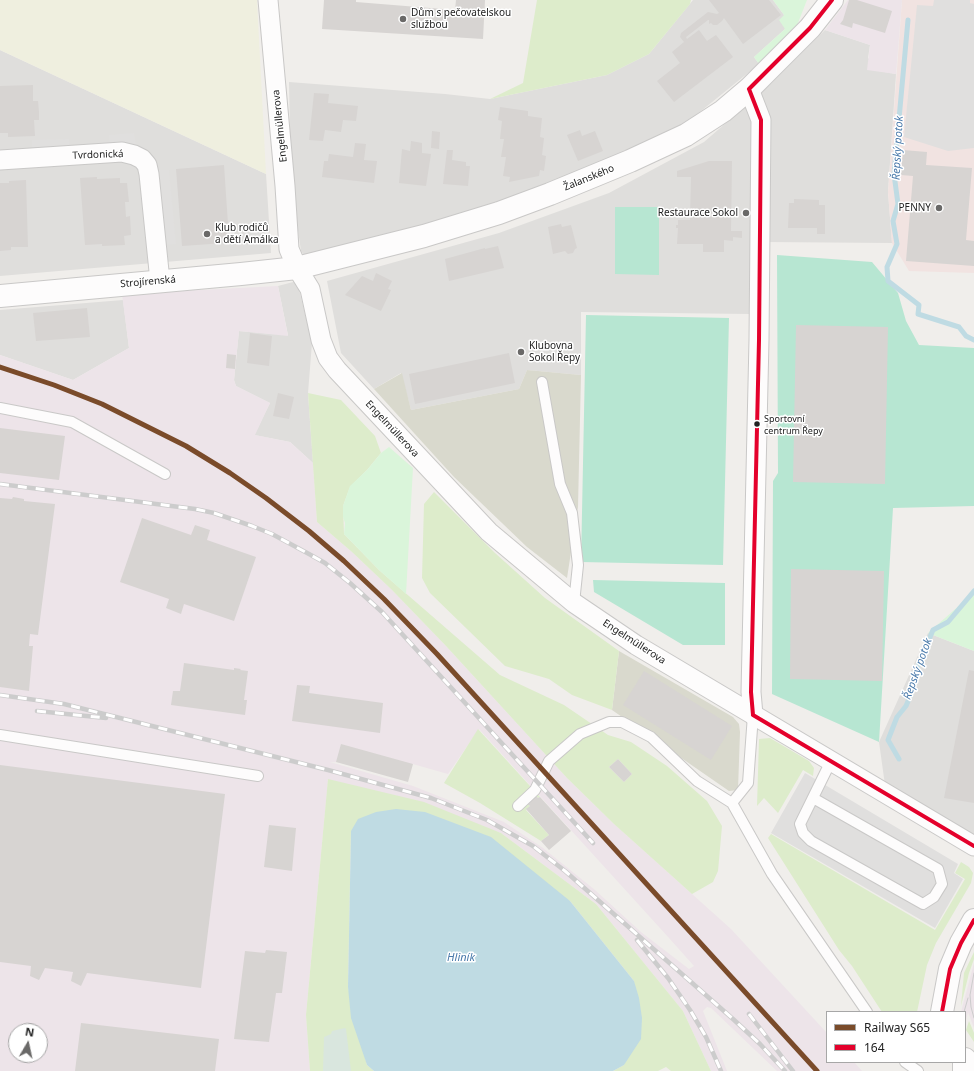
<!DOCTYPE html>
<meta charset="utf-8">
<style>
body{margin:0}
#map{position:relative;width:974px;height:1071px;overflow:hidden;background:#f0eeeb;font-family:"Noto Sans",sans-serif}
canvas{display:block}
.legend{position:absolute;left:826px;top:1011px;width:140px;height:52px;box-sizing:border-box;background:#fff;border:1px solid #a7a7a7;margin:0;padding:5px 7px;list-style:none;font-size:12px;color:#222}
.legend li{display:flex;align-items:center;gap:8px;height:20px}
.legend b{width:20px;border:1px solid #a7a7a7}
.north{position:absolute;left:8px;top:1023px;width:40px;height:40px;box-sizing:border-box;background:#fff;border:1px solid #a7a7a7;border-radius:50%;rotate:9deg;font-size:11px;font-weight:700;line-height:16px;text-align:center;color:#222}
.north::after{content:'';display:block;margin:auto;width:14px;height:18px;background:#6a6968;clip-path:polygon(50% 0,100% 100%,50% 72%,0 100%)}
</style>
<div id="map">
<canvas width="974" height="1071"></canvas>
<ul class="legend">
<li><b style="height:5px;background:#7a4b2a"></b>Railway S65</li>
<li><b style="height:5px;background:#e4002b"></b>164</li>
</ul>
<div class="north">N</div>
</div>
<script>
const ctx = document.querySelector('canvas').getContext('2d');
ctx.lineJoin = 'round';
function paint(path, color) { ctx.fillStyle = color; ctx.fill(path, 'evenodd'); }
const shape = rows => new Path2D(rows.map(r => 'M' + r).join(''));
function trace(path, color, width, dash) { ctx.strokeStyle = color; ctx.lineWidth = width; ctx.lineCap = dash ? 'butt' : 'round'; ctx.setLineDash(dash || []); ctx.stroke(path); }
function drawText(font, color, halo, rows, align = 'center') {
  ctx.font = font + ' "Noto Sans",sans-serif'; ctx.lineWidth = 3; ctx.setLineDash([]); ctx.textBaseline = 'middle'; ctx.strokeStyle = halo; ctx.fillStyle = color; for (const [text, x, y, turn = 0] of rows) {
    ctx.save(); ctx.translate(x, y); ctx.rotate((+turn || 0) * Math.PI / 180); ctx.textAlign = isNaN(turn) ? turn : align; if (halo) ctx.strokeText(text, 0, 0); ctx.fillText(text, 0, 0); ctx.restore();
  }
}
paint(shape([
 [693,0,773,0,784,15,785,29,754,57,759,64,685,124,660,141,505,202,354,245,304,255,301,251,291,181,289,82,445,94,490,99,607,75,649,54],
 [825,30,870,45,868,58,879,71,896,74,888,192,892,243,766,242,750,314,581,312,581,375,527,370,519,389,411,410,401,373,374,389,341,353,327,281,499,233,609,193,704,142,772,83],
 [0,50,266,174,271,253,0,276],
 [297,281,312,343,308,393,313,463,290,442,254,435,270,403,236,386,234,380,239,331,288,335,278,286],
 [123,300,129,348,73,380,0,355,0,310],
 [928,633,974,651,974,839,885,785,879,742]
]), '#dfdedc');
paint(shape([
 [902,0,974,0,974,273,909,271,892,243,888,192]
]), '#f1e3e1');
paint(shape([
 [848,0,902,0,896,74,867,70,870,45,825,30],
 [278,286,288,336,239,331,234,380,236,386,270,403,255,435,290,442,313,463,317,522,352,552,392,590,446,646,567,778,614,824,731,929,827,1033,827,1062,854,1062,862,1071,777,1071,711,1008,707,1007,703,1011,727,1071,711,1071,683,1011,596,904,501,833,328,780,306,1015,310,1071,0,1071,0,355,73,380,129,348,122,294],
 [479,729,669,938,694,966,689,969,641,932,595,890,543,848,504,822,413,786,330,762,413,764,448,774],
 [16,1031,40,1031,40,1055,16,1055],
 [974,963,974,1028,968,1012,965,1024,965,1012,961,1012]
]), '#ede4e9');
paint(shape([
 [527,370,581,375,578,507,567,578,527,547,454,477,374,389,402,373,411,410,519,389],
 [619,651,733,717,739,724,740,732,738,790,729,791,612,710]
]), '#d9d9cd');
paint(shape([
 [0,0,257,0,266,174,0,50]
]), '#efefdf');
paint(shape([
 [537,0,691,0,690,4,649,54,607,75,490,99,523,83],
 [308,393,341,400,375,436,381,453,367,470,350,487,343,506,344,534,379,570,500,675,564,705,608,735,631,742,667,766,707,801,722,826,718,871,713,882,692,894,614,824,567,778,446,646,392,590,352,552,317,522],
 [618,759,632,774,624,782,609,767],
 [434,492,495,553,545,598,619,651,612,710,572,695,549,679,505,666,430,593,422,578,424,504],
 [478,729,540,797,538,798,535,795,527,803,530,806,526,810,549,835,541,841,480,803,444,783],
 [770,738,809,761,814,768,813,776,803,770,778,813,764,798,757,806,759,739],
 [328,779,424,802,501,833,596,904,683,1011,711,1071,671,1071,666,1067,658,1071,613,1071,624,1065,634,981,570,901,351,831,348,987,367,1065,374,1071,310,1071,306,1015],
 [771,834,935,930,965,879,955,873,961,862,969,867,973,873,971,883,936,943,927,965,917,1012,882,1012,852,966,839,950,768,838],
 [974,952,974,959,969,973,961,1006,964,973],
 [969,1021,974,1033,974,1042,966,1030]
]), '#ddeccb');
paint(shape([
 [345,1028,346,1029,351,1071,323,1071,324,1037,331,1034,332,1031]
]), '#d9e6de');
paint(shape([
 [773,0,807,0,796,28,759,64,754,57,785,29,779,20,784,15],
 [389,447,413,468,406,594,379,570,344,534,345,523,343,517,343,506,350,486,367,470,381,453],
 [974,591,974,651,928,633,970,596]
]), '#daf5da');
paint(shape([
 [615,207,659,207,659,275,615,274],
 [777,255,872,262,898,293,906,321,919,345,974,348,974,506,893,508,879,742,772,694,773,481,778,473],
 [586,315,729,318,723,565,581,562],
 [593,580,725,583,725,645,683,645,594,592]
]), '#b7e6d2');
paint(shape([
 [934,0,970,0,970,3,974,4,974,148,948,151,904,137,917,5,933,6],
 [134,133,136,145,110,146,109,135],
 [69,139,70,150,32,151,32,140],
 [157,170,169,170,176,244,163,245],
 [805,773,958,864,954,873,963,879,935,928,771,833]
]), '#e0dfde');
paint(shape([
 [396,809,425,812,491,837,570,901,634,981,639,998,642,1018,641,1039,624,1065,613,1071,374,1071,367,1065,351,1018,348,987,351,831,358,819,376,812]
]), '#bfdbe3');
trace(shape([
 [908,20,894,174,898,204,893,221,897,244,887,267,888,281,919,305,918,314,959,327,966,336,974,340],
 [899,759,888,740,897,717,906,706,911,694,914,675,933,630,948,622,974,591]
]), '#bfdbe3', 5);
paint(shape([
 [324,0,356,0,356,2,455,10,456,0,485,0,483,39,322,29],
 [709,0,769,0,781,15,743,44,724,18,722,21,717,25,713,25,711,23,709,24,709,20,708,20,686,37,687,39,699,30,707,41,716,35,733,57,674,102,657,81,680,63,672,52,684,42,680,37,681,33,708,12,717,14,719,13],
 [849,0,857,0,892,11,885,33,853,23,852,28,840,24,843,20],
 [33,85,33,101,38,101,39,112,39,120,34,120,35,136,8,137,8,133,0,133,0,86],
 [314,93,329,94,328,103,358,106,356,121,343,120,341,132,325,130,323,141,309,140],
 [500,107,528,111,528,116,542,118,540,137,544,138,542,155,546,156,544,171,540,170,539,176,509,182,510,177,503,176,506,157,501,157,504,139,500,139,502,121,498,120],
 [580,130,582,136,595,131,603,151,578,161,567,135],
 [432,131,440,132,439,149,431,148],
 [411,141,422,143,422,153,431,154,426,186,399,183,402,149,410,151],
 [355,143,366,144,364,160,377,161,374,183,322,177,324,161,328,161,329,154,353,157],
 [447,150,453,150,452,160,466,162,466,166,470,166,468,186,443,184],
 [903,150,927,152,926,165,972,168,966,240,974,241,974,266,906,261,913,176,901,175],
 [709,161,732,161,731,231,742,231,742,238,733,237,733,241,724,240,724,252,703,252,703,244,677,244,678,228,676,228,676,225,678,225,678,220,690,220,691,177,677,177,677,171],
 [224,165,229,239,228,241,225,243,182,246,176,169],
 [97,177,97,179,120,178,120,183,127,183,129,202,125,202,126,217,130,216,131,235,124,236,125,245,102,246,102,244,85,245,80,178],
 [26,180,28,247,11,247,11,250,0,251,0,183,9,183,9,181],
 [794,199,819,200,819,205,825,205,825,234,817,234,817,228,788,228,789,203,794,203],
 [561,224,562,227,571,225,577,248,575,249,573,253,568,254,565,251,553,254,548,227],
 [498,246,504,268,449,281,445,259,485,248,485,249],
 [376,273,392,281,388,289,391,290,381,311,345,295,362,276,373,281],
 [87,308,90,337,36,341,33,313],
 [796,325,888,327,885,484,793,482],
 [250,333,272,336,269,366,247,363],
 [509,353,515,383,415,404,409,374],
 [227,354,236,355,235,369,226,368],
 [278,393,294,397,289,419,273,416],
 [0,428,65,436,59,480,0,473],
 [13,497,24,499,24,501,55,504,38,635,30,634,29,646,33,646,29,691,0,687,0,498,12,499],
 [142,518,191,535,195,525,210,530,207,540,256,557,234,621,184,604,181,614,166,608,169,599,120,582],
 [791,569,884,571,882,681,790,679],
 [184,663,234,670,234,668,241,669,240,670,248,671,244,700,247,700,245,715,171,705,173,691,180,691],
 [969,670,974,671,974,803,944,798],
 [644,671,732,726,711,760,623,705],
 [297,685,310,686,309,693,383,703,380,733,292,721],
 [341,744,413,764,408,782,336,762],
 [618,759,632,774,624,782,609,767],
 [0,765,225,794,201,988,87,973,81,986,71,981,73,972,45,968,39,980,30,976,31,966,0,962],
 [535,795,538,798,540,797,571,831,549,850,541,841,549,835,526,809,530,806,526,803],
 [269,825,296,828,292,871,264,867],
 [266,950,287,952,282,993,276,993,269,1042,234,1039,245,951,265,953],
 [81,1023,219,1039,215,1071,75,1071]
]), '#d7d4d2');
const service = shape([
 [542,382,560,484,572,513,578,565,574,603],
 [0,408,72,422,165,474],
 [0,735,258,776],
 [813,798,938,869,942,884,934,897,923,904,811,841,803,833,800,824,831,761],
 [732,803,772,874,867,1012],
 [518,806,535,790,549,761,580,734,609,722,622,722,651,737,697,781,732,803,748,783,753,715],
 [905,1062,918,1071],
 [958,1062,958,1071]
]);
const minor = shape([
 [268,0,285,186,289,249,297,268,310,289,321,340,328,358,337,370,489,532,574,603,636,645,974,846],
 [749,89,761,120,759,340,751,692,753,715],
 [0,160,122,152,134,155,142,159,147,165,149,174,160,281]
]);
const tertiary = shape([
 [0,296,241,274,297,268,424,236,499,213,550,194,630,161,686,135,723,111,749,89,810,28,832,0],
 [942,1012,950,969,961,943,974,920],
 [965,1059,974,1068]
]);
trace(service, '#c9c8c7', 12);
trace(minor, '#c9c8c7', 21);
trace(tertiary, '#c9c8c7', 24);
trace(service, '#fdfcfc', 10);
trace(minor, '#fdfcfc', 19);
trace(tertiary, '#fdfcfc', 22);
trace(shape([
 [974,973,970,995,971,1007,974,1018],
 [964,1012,968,998]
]), '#ccc', 1);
const rail = shape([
 [0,484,195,509,214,513,252,526,272,534,309,554,325,563,350,583,382,612,593,843],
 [0,695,64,704,328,770,431,798,487,820,533,846,565,871,733,1019,760,1044,785,1071],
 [37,711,106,718],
 [637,940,668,978,690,1010,706,1037,721,1071],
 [749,1014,793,1071]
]);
trace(rail, '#ccc', 4.5);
trace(rail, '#fff', 3, [9]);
trace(shape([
 [749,89,761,120,759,340,751,692,753,715],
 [749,89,810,28,832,0],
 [753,715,974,846],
 [942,1012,950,969,961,943,974,920]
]), '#e4002b', 4);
trace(shape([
 [0,367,54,385,102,404,186,446,230,473,266,498,309,531,344,561,384,599,437,654,817,1071]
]), '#7a4b2a', 5);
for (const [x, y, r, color] of [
 [403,19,4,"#6a6968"],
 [939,208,4,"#6a6968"],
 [746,213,4,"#6a6968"],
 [207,234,4,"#6a6968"],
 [521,352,4,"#6a6968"],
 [757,424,3.5,"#222"]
]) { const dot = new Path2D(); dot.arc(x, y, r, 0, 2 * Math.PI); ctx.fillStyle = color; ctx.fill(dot); trace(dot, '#fff', 1.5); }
drawText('9px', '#222', '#fff', [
 ["Sportovní",764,419],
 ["centrum Řepy",764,431]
], 'left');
drawText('10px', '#222', '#fff', [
 ["Dům s pečovatelskou",411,13],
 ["službou",411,25],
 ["PENNY",931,208,"right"],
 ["Restaurace Sokol",738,213,"right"],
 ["Klub rodičů",215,228],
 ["a dětí Amálka",215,240],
 ["Klubovna",529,346],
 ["Sokol Řepy",529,358]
], 'left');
drawText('10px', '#222', '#fff', [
 ["Engelmüllerova",280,126,-96],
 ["Tvrdonická",98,155,-2],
 ["Žalanského",589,178,-22],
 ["Strojírenská",148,282,-5],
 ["Engelmüllerova",392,429,47],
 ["Engelmüllerova",634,642,33]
]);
drawText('italic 11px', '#4a7aab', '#fff', [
 ["Řepský potok",898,148,-87],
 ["Řepský potok",918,669,-70],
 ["Hliník",461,958]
]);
</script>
